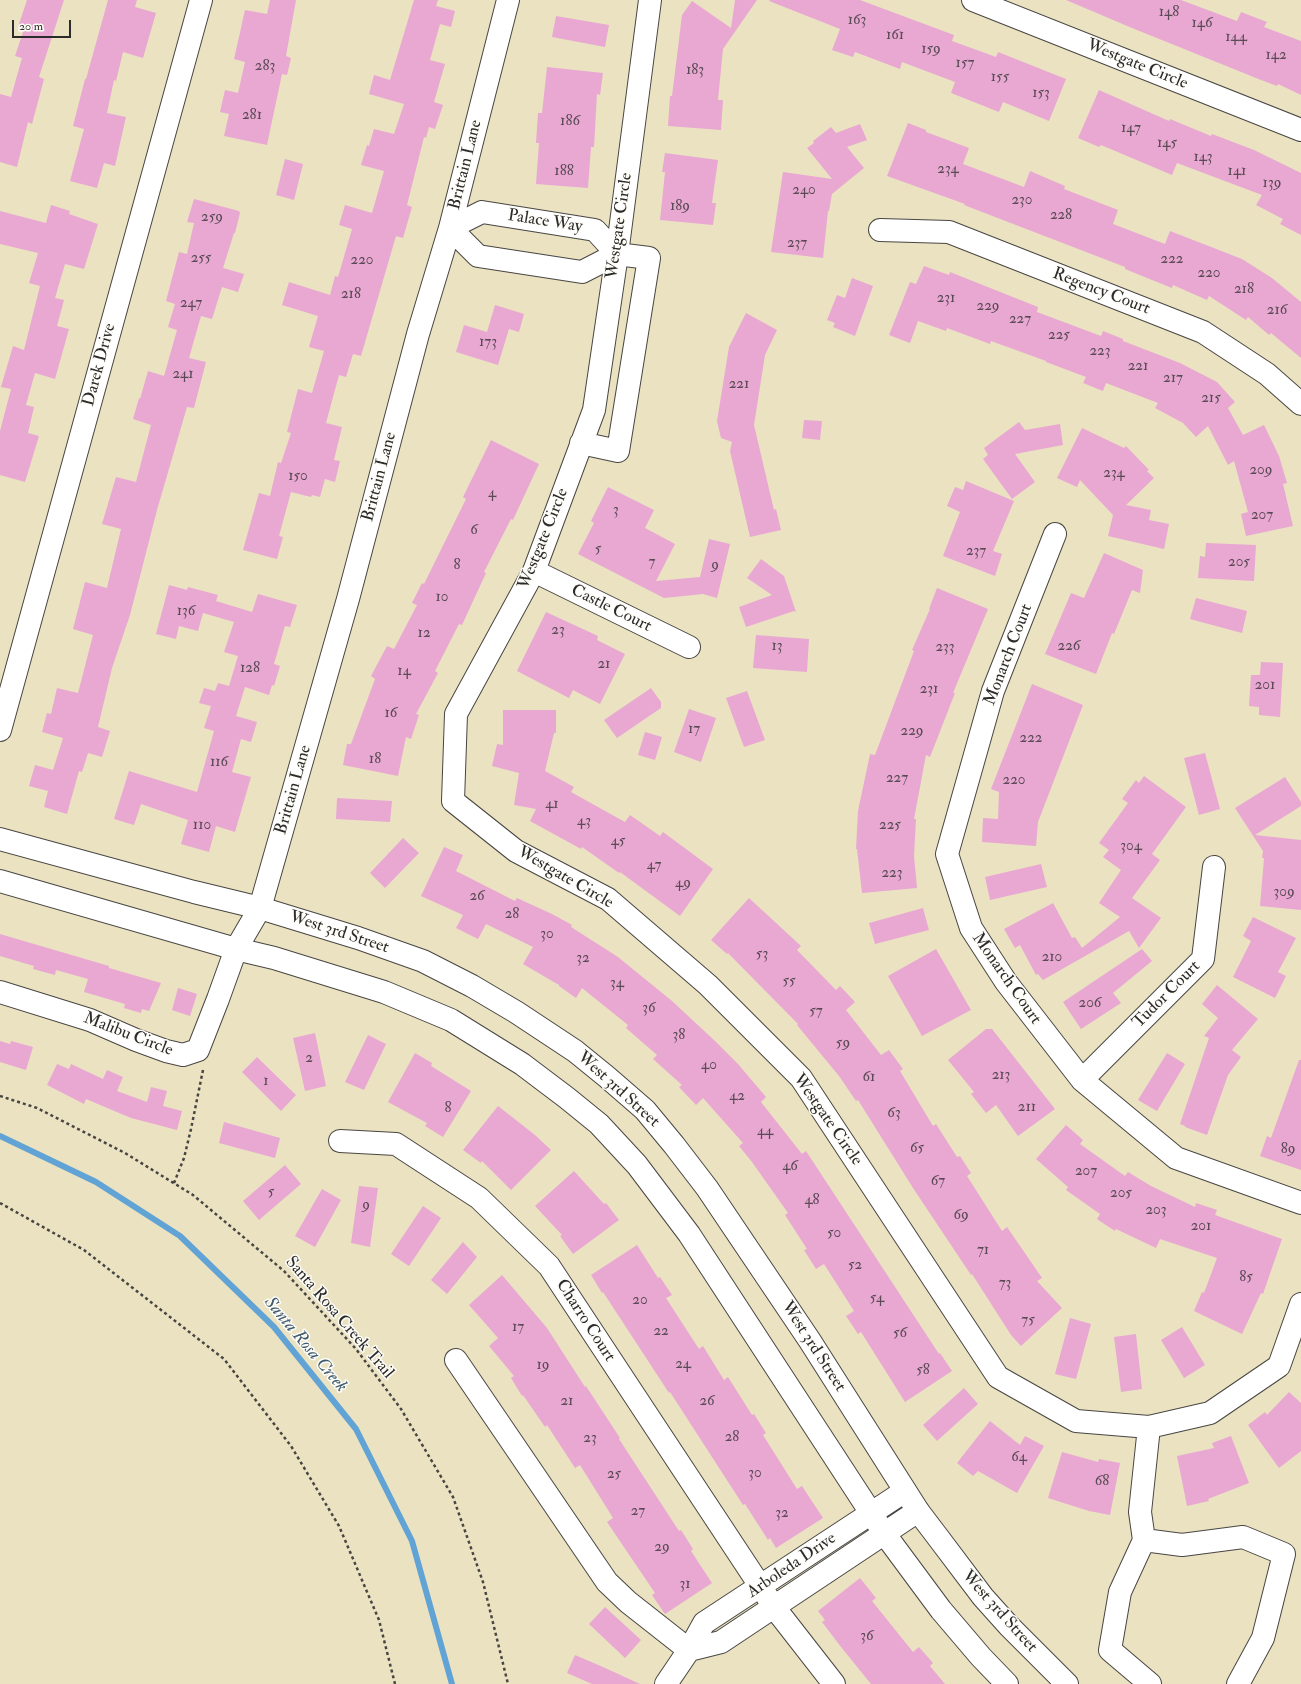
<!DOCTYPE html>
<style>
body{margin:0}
#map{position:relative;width:1301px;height:1684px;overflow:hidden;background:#ebe2c2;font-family:"IM FELL Double Pica",serif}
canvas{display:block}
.scale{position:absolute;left:12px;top:20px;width:59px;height:18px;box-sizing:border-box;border:2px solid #2b2b2b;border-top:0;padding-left:5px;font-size:12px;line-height:14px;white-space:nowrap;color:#2b2b2b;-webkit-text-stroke:3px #fdfcf7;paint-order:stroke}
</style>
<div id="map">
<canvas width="1301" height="1684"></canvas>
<div class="scale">20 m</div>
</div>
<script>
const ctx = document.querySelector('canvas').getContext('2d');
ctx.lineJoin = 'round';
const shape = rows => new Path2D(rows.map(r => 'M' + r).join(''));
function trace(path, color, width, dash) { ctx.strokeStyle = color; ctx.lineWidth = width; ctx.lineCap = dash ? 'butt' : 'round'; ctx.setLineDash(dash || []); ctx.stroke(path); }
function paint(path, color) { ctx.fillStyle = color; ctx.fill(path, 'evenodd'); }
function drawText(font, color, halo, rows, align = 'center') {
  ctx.font = font + ' "IM FELL Double Pica",serif'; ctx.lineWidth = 3; ctx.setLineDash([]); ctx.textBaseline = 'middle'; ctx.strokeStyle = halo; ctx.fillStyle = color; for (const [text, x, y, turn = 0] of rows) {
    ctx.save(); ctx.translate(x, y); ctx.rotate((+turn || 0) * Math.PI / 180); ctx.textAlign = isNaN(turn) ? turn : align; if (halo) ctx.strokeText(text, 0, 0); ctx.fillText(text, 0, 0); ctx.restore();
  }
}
trace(shape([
 [0,1136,96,1182,180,1236,274,1327,356,1429,412,1541,452,1684]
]), '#60a3d4', 6);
paint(shape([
 [27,0,64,0,39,77,44,79,32,124,28,122,17,167,0,162,0,94,11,97,22,58,15,56,24,29,18,27],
 [108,0,137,0,135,7,156,13,143,58,123,52,116,81,114,80,107,113,126,117,115,166,104,163,97,188,70,181,84,129,73,126,85,79,86,79],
 [270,0,296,0,286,56,291,58,287,75,282,74,267,145,224,136,229,114,220,112,225,90,238,93,245,62,234,59,245,10,267,14],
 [414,0,438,0,436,6,455,11,451,27,440,24,430,60,445,64,434,102,443,105,435,129,429,127,426,138,424,137,407,205,412,207,403,238,396,236,361,356,353,354,346,377,339,375,326,423,342,427,334,460,340,461,335,482,325,479,320,497,312,495,311,497,291,492,279,536,283,537,277,559,243,550,259,493,270,496,278,462,281,463,291,433,287,432,298,389,312,393,324,351,309,347,318,316,282,305,289,282,330,295,335,276,338,277,352,229,339,225,345,205,372,213,384,171,361,165,367,145,369,146,374,129,394,134,404,104,369,94,374,75,390,80],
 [735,0,757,0,723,49,718,100,723,100,721,130,668,126,670,96,672,96,682,15,692,1,731,28],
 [770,0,860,0,954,35,952,41,996,57,998,52,1066,79,1049,121,1003,102,999,112,951,93,955,82,902,62,900,69,855,52,853,57,832,50,840,29,769,1],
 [1066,0,1181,0,1237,21,1241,12,1267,22,1264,27,1301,41,1301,95,1278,84,1277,86,1261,80,1132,28],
 [556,16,609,25,605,47,552,37],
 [547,67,603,73,600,95,597,94,594,147,591,147,588,188,536,184,539,143,536,143,538,113,542,113],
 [1099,90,1169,121,1170,119,1211,136,1212,134,1254,150,1301,173,1301,235,1280,224,1283,219,1256,205,1262,195,1177,163,1172,175,1101,145,1099,147,1078,138],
 [908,123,926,130,926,132,969,148,963,164,1024,187,1030,171,1065,186,1064,189,1118,210,1113,224,1165,244,1170,231,1242,259,1272,278,1301,302,1301,358,1271,333,1269,335,1248,317,1246,320,1209,296,1207,300,1173,285,1172,288,1152,280,1125,269,1125,267,964,205,965,204,887,176],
 [860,124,867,140,847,147,864,168,832,194,829,211,828,211,823,258,771,252,783,172,832,179,807,148,814,143,813,141,831,127,836,133],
 [665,153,718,160,712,203,716,203,713,225,660,220,665,172,662,172],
 [285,159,303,164,294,200,276,195],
 [194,199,239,211,240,213,235,233,234,233,223,268,244,274,238,292,222,287,212,319,201,316,189,358,206,362,194,408,187,407,157,510,130,615,112,668,98,727,110,731,102,757,88,753,82,772,79,771,67,814,44,807,48,791,29,786,35,765,53,770,63,738,42,732,47,713,51,714,57,688,78,693,93,635,73,629,85,582,107,588,121,529,102,524,116,477,136,482,151,425,133,419,139,398,140,399,148,371,164,376,177,330,168,327,175,304,166,301,179,252,187,254,194,223,187,222],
 [51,205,70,211,69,214,98,224,84,269,65,264,55,298,64,300,57,326,69,329,55,379,35,373,26,405,34,407,28,433,39,436,25,482,0,475,0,431,11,389,1,387,13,346,24,350,40,286,29,283,38,253,0,244,0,211,46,223],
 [924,266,949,275,950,272,1038,307,1037,312,1101,336,1103,331,1123,339,1123,341,1180,363,1217,382,1235,402,1228,408,1243,435,1264,425,1279,456,1287,483,1283,484,1293,526,1246,536,1241,514,1248,512,1234,461,1228,465,1208,426,1196,437,1183,423,1155,408,1158,403,1106,383,1103,391,1083,383,1086,377,1046,362,1046,361,991,341,990,344,947,328,946,331,918,321,910,343,889,335,910,282,916,284],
 [852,278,873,286,855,336,833,327,835,323,827,320,837,295,845,298],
 [495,305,524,314,519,332,509,329,498,365,456,352,464,325,487,332],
 [746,313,777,330,765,355,754,425,774,510,776,509,781,530,750,537,730,451,732,442,721,438,717,421,729,347],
 [804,420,822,421,820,440,802,438],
 [1019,422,1025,430,1060,424,1063,445,1015,454,1035,482,1012,499,983,459,988,455,984,448],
 [1082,428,1124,448,1126,446,1149,470,1147,471,1154,478,1126,505,1151,510,1149,520,1169,524,1164,549,1108,536,1113,515,1080,480,1077,487,1057,478],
 [491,440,539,464,513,520,511,519,484,572,486,573,462,625,459,624,435,671,438,673,416,714,419,715,411,739,406,737,398,776,343,765,347,744,351,744,375,679,371,676,387,646,394,649,417,605,412,603,422,583,424,584,466,499,463,497],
 [966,481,1014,501,993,551,1002,554,995,576,943,556,960,512,947,506,955,487,963,490],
 [608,487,654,510,645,528,675,544,656,581,700,577,709,539,730,544,717,598,703,594,664,598,578,554,594,523,591,521],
 [1206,543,1256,545,1254,581,1198,578,1200,556,1205,557],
 [1104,553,1143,570,1140,593,1132,590,1114,634,1112,633,1096,674,1045,654,1071,593,1084,598],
 [761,559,784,576,796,612,794,611,746,627,739,607,772,595,747,578],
 [169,585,187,590,188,587,218,595,216,601,252,612,258,594,297,605,290,627,285,626,274,664,280,666,274,686,272,685,269,695,245,687,236,716,257,722,251,742,241,739,232,772,251,777,235,832,216,826,209,852,181,844,188,820,141,804,134,825,114,819,129,771,197,792,214,731,204,728,211,706,199,703,204,688,215,691,218,683,229,686,238,656,224,652,234,622,203,613,198,631,179,626,176,639,156,634],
 [937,588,988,609,953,693,955,693,930,757,926,755,914,819,916,819,914,856,917,888,862,893,857,849,856,849,858,811,870,754,875,755,914,651,912,650,930,609,929,609],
 [1196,598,1247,611,1242,633,1190,619],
 [546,612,598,636,597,640,625,654,600,704,573,690,569,698,517,671],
 [756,635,809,639,807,672,753,668],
 [1261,662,1283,663,1280,717,1259,715,1259,707,1249,706,1251,675,1260,675],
 [1032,684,1083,705,1038,822,1036,846,982,842,983,818,998,819,999,792,991,789],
 [651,688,661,702,661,708,617,738,604,720],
 [747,691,765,740,744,747,726,698],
 [689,709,716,718,701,762,674,752],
 [503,710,556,710,556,733,554,733,545,771,574,787,571,792,625,822,630,815,660,836,663,832,713,869,680,916,620,872,619,873,582,847,581,849,530,821,536,809,514,805,519,773,492,766,497,744,503,745],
 [645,732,662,737,655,760,638,755],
 [1205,753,1220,809,1199,815,1184,758],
 [1144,776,1186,807,1152,854,1160,860,1132,898,1161,918,1139,948,1129,931,1043,980,1038,974,1036,975,1020,945,1015,948,1004,929,1053,903,1072,938,1075,937,1082,948,1120,917,1099,903,1121,870,1103,857,1109,850,1099,843,1128,803,1122,799,1136,780,1139,783],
 [1285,777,1301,802,1301,806,1255,835,1301,840,1301,910,1260,906,1264,858,1262,858,1263,851,1235,808],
 [337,798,392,801,390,822,336,819],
 [403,838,419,853,385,888,370,873],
 [444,847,463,855,456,871,515,901,517,898,552,914,572,925,571,927,618,957,672,1001,715,1041,738,1064,766,1097,761,1102,802,1154,806,1151,939,1354,940,1353,952,1371,905,1402,861,1332,858,1334,846,1316,854,1311,824,1264,816,1269,804,1250,807,1249,785,1215,788,1213,752,1162,739,1146,743,1143,703,1098,696,1105,679,1087,682,1085,653,1059,657,1055,626,1028,628,1025,582,988,576,998,559,986,559,985,523,964,533,947,486,924,478,939,456,928,463,915,421,896],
 [1041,864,1047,887,990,900,985,877],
 [749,898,801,946,797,950,836,990,840,986,855,1002,846,1010,881,1055,889,1050,903,1069,900,1071,933,1126,936,1124,957,1157,960,1156,971,1173,967,1176,1002,1231,1007,1227,1042,1278,1037,1281,1062,1308,1021,1346,1011,1335,972,1274,971,1275,913,1188,858,1100,856,1101,839,1076,797,1025,798,1024,728,953,727,954,711,940],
 [923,908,929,930,875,944,869,923],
 [1253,917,1296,938,1278,972,1286,976,1275,998,1233,977,1251,941,1243,936],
 [0,934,109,966,109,968,161,983,149,1011,142,1009,141,1013,124,1008,125,1004,84,992,88,979,56,970,55,975,33,969,34,966,0,956],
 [936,949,971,1010,922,1036,888,976],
 [1142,949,1152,961,1113,993,1121,1003,1081,1029,1063,1002],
 [1217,985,1258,1019,1232,1050,1241,1057,1228,1075,1207,1135,1185,1127,1185,1126,1180,1124,1209,1038,1204,1036,1218,1018,1202,1004],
 [178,988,197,994,190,1016,172,1010],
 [986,1029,992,1029,1055,1109,1018,1136,996,1105,986,1113,971,1094,974,1092,948,1060],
 [315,1033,326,1086,305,1091,293,1038],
 [368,1035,386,1044,364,1090,345,1082],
 [0,1041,10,1044,11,1041,33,1047,26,1070,0,1062],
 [415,1053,432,1063,431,1066,471,1091,443,1137,425,1126,427,1123,388,1102],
 [1167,1053,1185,1064,1157,1111,1138,1100],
 [257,1057,296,1095,281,1111,242,1072],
 [1299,1060,1301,1060,1301,1170,1260,1156,1267,1136,1271,1138],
 [57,1064,69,1069,71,1064,103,1079,107,1070,123,1077,117,1091,147,1102,151,1087,167,1091,163,1106,182,1111,177,1130,131,1118,86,1099,84,1104,47,1085],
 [498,1106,535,1135,551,1150,511,1190,482,1161,481,1163,463,1150],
 [224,1122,280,1138,275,1158,219,1143],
 [1066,1125,1083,1140,1080,1144,1125,1176,1128,1172,1151,1186,1195,1207,1196,1203,1217,1210,1215,1215,1282,1239,1263,1294,1261,1293,1242,1334,1194,1311,1202,1292,1204,1293,1217,1258,1160,1239,1156,1248,1116,1229,1115,1231,1097,1219,1100,1214,1066,1190,1068,1187,1036,1159],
 [285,1165,301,1184,259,1220,243,1201],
 [574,1171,604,1204,606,1203,619,1220,573,1254,560,1236,562,1235,535,1206],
 [359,1186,378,1188,370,1247,351,1243],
 [322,1189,341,1200,315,1247,295,1236],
 [423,1206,441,1218,409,1266,391,1254],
 [463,1242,477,1257,447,1294,431,1280],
 [637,1245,658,1278,660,1277,672,1295,666,1298,699,1349,703,1346,724,1380,728,1377,752,1415,754,1414,766,1433,763,1435,797,1489,802,1486,823,1518,776,1548,770,1538,768,1540,745,1504,743,1505,670,1392,669,1393,603,1292,602,1293,591,1275],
 [502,1275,547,1328,585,1387,586,1386,620,1438,619,1439,679,1531,681,1530,693,1549,691,1551,712,1583,665,1614,652,1595,655,1593,607,1522,613,1518,580,1465,575,1468,547,1425,545,1427,523,1395,522,1396,511,1378,514,1376,489,1346,498,1338,469,1305],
 [1070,1318,1091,1324,1076,1379,1055,1374],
 [1182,1327,1205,1365,1184,1378,1161,1340],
 [1136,1334,1142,1389,1121,1392,1114,1337],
 [964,1388,978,1404,937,1441,923,1425],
 [1289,1392,1301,1403,1301,1451,1279,1468,1248,1425,1265,1412,1267,1415],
 [990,1421,1020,1445,1025,1436,1044,1446,1017,1493,978,1471,973,1476,957,1463],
 [1231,1436,1249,1483,1208,1499,1209,1501,1187,1506,1177,1456,1214,1448,1212,1443],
 [1062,1452,1098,1462,1099,1459,1120,1463,1110,1515,1089,1511,1048,1498],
 [860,1578,876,1598,872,1601,913,1652,919,1647,933,1663,930,1666,945,1684,871,1684,841,1647,822,1622,825,1620,818,1611],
 [605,1607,641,1640,625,1658,589,1624],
 [575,1655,603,1667,640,1684,592,1684,567,1673]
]), '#e8a8d2');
const minor = shape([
 [650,0,617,254,594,410,534,571,456,714,453,801,516,851,608,899,708,985,801,1078,998,1377,1076,1421,1149,1427,1210,1413,1279,1366,1301,1304],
 [973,0,1301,130],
 [482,212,595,230,617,254,582,272,478,256,450,228,482,212],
 [880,230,949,232,1203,332,1267,374,1301,404],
 [581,443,618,451,649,258,617,254],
 [1055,534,993,691,947,854,971,928,1006,982,1082,1080,1176,1158,1301,1203],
 [534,571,689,647],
 [0,730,201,0],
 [0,992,90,1020,136,1040,166,1051,183,1055,198,1050,218,999,236,949,260,908,348,599,418,334,450,228,508,0],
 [1082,1080,1203,959,1214,867],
 [340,1141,396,1144,479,1198,549,1266,774,1607,834,1684],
 [456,1360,607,1582,628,1602,689,1650],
 [1149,1427,1140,1512,1144,1540,1120,1592,1110,1650,1150,1684],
 [1144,1540,1182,1545,1243,1537,1284,1554,1263,1638,1238,1684],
 [689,1650,721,1642,918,1511],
 [666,1684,689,1650,704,1623,905,1491]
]);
const major = shape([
 [0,839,194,892,260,908,358,938,423,961,472,986,516,1012,575,1051,607,1077,645,1110,674,1145,707,1188,810,1341,918,1511,940,1540,983,1597,1009,1626,1067,1684],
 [0,881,236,949,274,958,384,992,451,1020,522,1064,567,1098,599,1124,637,1165,689,1234,884,1533,941,1610,981,1657,1007,1684]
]);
trace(minor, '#484642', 24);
trace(major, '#484642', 24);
trace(shape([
 [0,1096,37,1108,125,1153,193,1195,284,1271,356,1349,401,1409,453,1497,483,1582,508,1684],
 [174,1183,184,1158,191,1129,203,1070],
 [0,1203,84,1250,224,1359,291,1446,339,1526,379,1620,395,1684]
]), '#484642', 2.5, [3, 3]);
trace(minor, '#fff', 22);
trace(major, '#fff', 22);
drawText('15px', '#5a4a55', null, [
 ["148",1169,13],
 ["163",857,21],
 ["146",1202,24],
 ["161",895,36],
 ["144",1236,38],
 ["159",931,50],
 ["142",1276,56],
 ["157",965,64],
 ["283",265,67],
 ["183",695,71],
 ["155",1000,78],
 ["153",1041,94],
 ["281",252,116],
 ["186",570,122],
 ["147",1131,129],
 ["145",1167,144],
 ["143",1203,158],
 ["234",948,170],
 ["188",564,172],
 ["141",1237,172],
 ["139",1272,184],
 ["240",804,191],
 ["230",1022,201],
 ["189",680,207],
 ["228",1061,216],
 ["259",212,218],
 ["237",797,244],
 ["255",201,259],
 ["222",1172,260],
 ["220",362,261],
 ["220",1209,274],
 ["218",1244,290],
 ["218",351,295],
 ["231",946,299],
 ["247",191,304],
 ["229",988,307],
 ["216",1277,311],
 ["227",1020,320],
 ["225",1059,336],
 ["173",488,343],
 ["223",1100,352],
 ["221",1138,367],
 ["241",183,375],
 ["217",1173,379],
 ["221",739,385],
 ["215",1211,399],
 ["209",1261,471],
 ["234",1114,474],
 ["150",298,477],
 ["4",492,494],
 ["3",616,511],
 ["207",1262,516],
 ["6",474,531],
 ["5",598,550],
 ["237",976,552],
 ["7",652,563],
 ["205",1239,563],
 ["8",457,566],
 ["9",715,566],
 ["10",442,598],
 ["136",186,612],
 ["23",558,631],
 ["12",424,634],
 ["13",777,647],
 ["226",1069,647],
 ["233",945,648],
 ["21",604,665],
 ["128",250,669],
 ["14",404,672],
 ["201",1265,686],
 ["231",929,690],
 ["16",391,714],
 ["17",694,730],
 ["229",912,732],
 ["222",1031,739],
 ["18",375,760],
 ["116",219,763],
 ["227",897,779],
 ["220",1014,781],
 ["41",552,805],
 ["43",584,822],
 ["110",202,826],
 ["225",890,826],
 ["45",618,842],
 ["304",1131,847],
 ["47",654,866],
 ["223",892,874],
 ["49",683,884],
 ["309",1284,893],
 ["26",477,897],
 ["28",512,915],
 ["30",547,935],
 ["53",762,955],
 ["210",1052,958],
 ["32",583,959],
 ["55",789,982],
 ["34",617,984],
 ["206",1090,1004],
 ["36",649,1009],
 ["57",816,1012],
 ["38",679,1036],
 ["59",843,1044],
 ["2",309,1059],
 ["40",709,1066],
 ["213",1001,1076],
 ["61",869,1078],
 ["1",266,1082],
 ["42",737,1097],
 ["211",1027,1108],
 ["8",448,1109],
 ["63",894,1114],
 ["44",765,1132],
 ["65",917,1149],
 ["89",1288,1150],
 ["46",790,1167],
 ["207",1086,1172],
 ["67",938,1182],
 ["5",271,1193],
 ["205",1121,1194],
 ["48",812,1201],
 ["9",366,1206],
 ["203",1156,1211],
 ["69",961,1216],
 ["201",1201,1227],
 ["50",834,1234],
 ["71",983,1251],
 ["52",855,1266],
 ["85",1246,1278],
 ["73",1005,1284],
 ["54",877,1299],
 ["20",640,1301],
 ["75",1028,1321],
 ["17",518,1328],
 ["22",661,1332],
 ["56",900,1334],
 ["24",683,1365],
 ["19",543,1366],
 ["58",923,1371],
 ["21",567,1402],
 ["26",707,1402],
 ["28",732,1438],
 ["23",590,1439],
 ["64",1019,1458],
 ["30",755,1474],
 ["25",614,1475],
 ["68",1102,1482],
 ["27",638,1512],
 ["32",782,1514],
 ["29",662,1548],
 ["31",685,1585],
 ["36",867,1637]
]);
drawText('17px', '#2b2b2b', '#fdfcf7', [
 ["Westgate Circle",1137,65,22],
 ["Brittain Lane",466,165,-76],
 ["Palace Way",545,222,9],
 ["Westgate Circle",620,226,-82],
 ["Regency Court",1101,292,21],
 ["Darek Drive",100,365,-75],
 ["Brittain Lane",380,477,-75],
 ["Westgate Circle",544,539,-68],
 ["Castle Court",611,609,26],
 ["Monarch Court",1009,655,-69],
 ["Brittain Lane",294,790,-74],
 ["Westgate Circle",565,878,30],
 ["West 3rd Street",339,933,18],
 ["Monarch Court",1006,979,55],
 ["Tudor Court",1167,995,-45],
 ["Malibu Circle",128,1035,21],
 ["West 3rd Street",618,1090,42],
 ["Westgate Circle",827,1120,55],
 ["Santa Rosa Creek Trail",339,1318,49],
 ["Charro Court",585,1321,57],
 ["West 3rd Street",813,1347,57],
 ["Arboleda Drive",792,1566,-34],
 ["West 3rd Street",999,1612,48]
]);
drawText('italic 18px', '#405b6f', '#fdfcf7', [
 ["Santa Rosa Creek",305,1345,50]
]);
</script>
